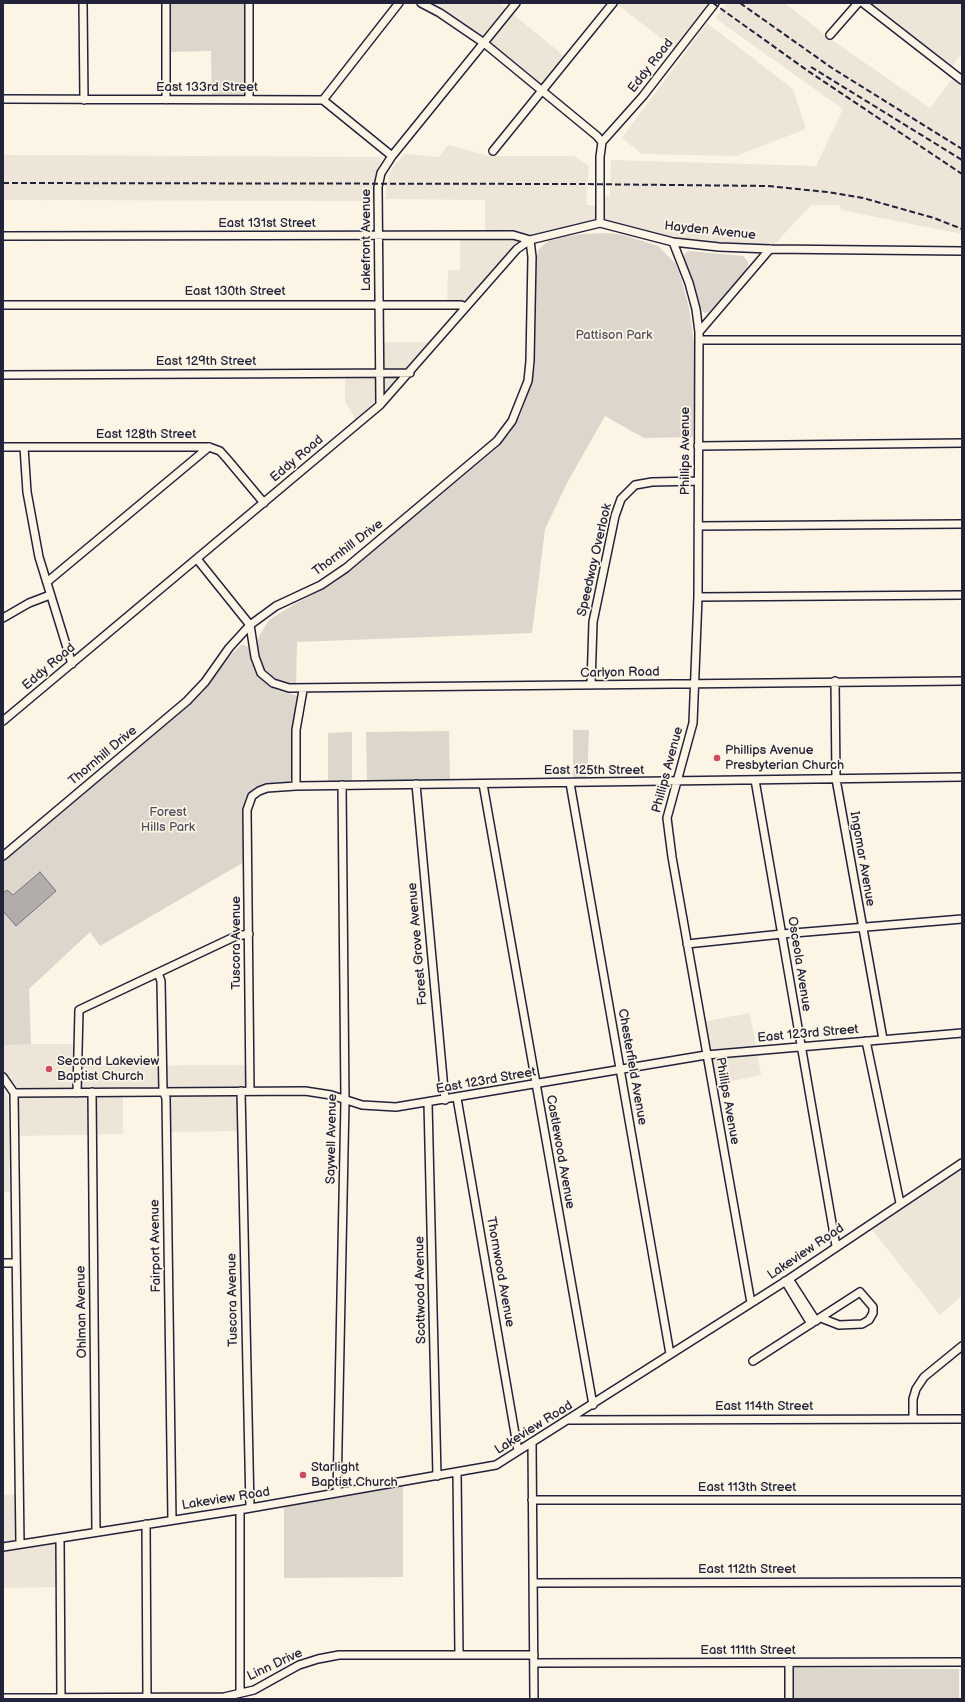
<!DOCTYPE html>
<style>
body{margin:0}
#map{position:relative;width:965px;height:1702px;overflow:hidden;background:#fcf5e5;font-family:"Balsamiq Sans",sans-serif}
canvas{display:block}
.frame{position:absolute;inset:0;border:4px solid #22223b;pointer-events:none}
</style>
<div id="map">
<canvas width="965" height="1702"></canvas>
<div class="frame"></div>
</div>
<script>
const ctx = document.querySelector('canvas').getContext('2d');
ctx.lineJoin = 'round';
function paint(path, color) { ctx.fillStyle = color; ctx.fill(path, 'evenodd'); }
const shape = rows => new Path2D(rows.map(r => 'M' + r).join(''));
function trace(path, color, width, dash) { ctx.strokeStyle = color; ctx.lineWidth = width; ctx.lineCap = dash ? 'butt' : 'round'; ctx.setLineDash(dash || []); ctx.stroke(path); }
function drawText(font, color, halo, rows, align = 'center') {
  ctx.font = font + ' "Balsamiq Sans",sans-serif'; ctx.lineWidth = 3.5; ctx.setLineDash([]); ctx.textBaseline = 'middle'; ctx.strokeStyle = halo; ctx.fillStyle = color; for (const [text, x, y, turn = 0] of rows) {
    ctx.save(); ctx.translate(x, y); ctx.rotate((+turn || 0) * Math.PI / 180); ctx.textAlign = isNaN(turn) ? turn : align; if (halo) ctx.strokeText(text, 0, 0); ctx.fillText(text, 0, 0); ctx.restore();
  }
}
paint(shape([
 [421,3,499,3,568,59,542,90,484,43],
 [615,3,708,3,704,9,708,12,678,51],
 [728,3,785,3,829,38,930,108,955,75,962,80,962,234,841,210,840,205,811,205,770,249,673,242,600,223,530,240,466,307,447,305,448,270,460,270,460,235,485,235,485,200,386,199,386,187,392,168,405,154,439,157,448,145,489,156,574,156,589,166,586,205,600,206,600,196,610,196,611,160,816,166,843,109,715,18],
 [863,3,962,3,962,53,949,70],
 [707,23,793,89,806,129,736,156,642,154,622,138],
 [3,155,382,157,373,186,373,201,3,200],
 [380,342,436,342,358,424,345,401,345,374,380,374],
 [750,1013,761,1075,712,1085,701,1022],
 [3,1044,77,1044,77,1066,250,1065,250,1091,241,1091,242,1131,166,1132,163,1091,123,1092,123,1134,14,1136,14,1093,3,1077],
 [3,1088,8,1097,10,1192,3,1192],
 [962,1163,962,1296,940,1315,868,1225],
 [19,1494,20,1543,60,1538,61,1587,3,1588,3,1495]
]), '#ece5d8');
paint(shape([
 [166,3,249,3,249,99,212,99,211,51,166,52],
 [608,233,624,235,658,246,675,263,681,278,689,308,695,349,693,437,644,438,605,416,567,483,545,529,532,633,297,642,296,685,275,680,262,667,257,652,258,638,269,620,293,605,334,583,495,450,510,433,520,416,531,385,535,366,536,257,539,249,548,241,565,237,582,234],
 [689,251,743,256,748,262,748,270,709,312,705,313,702,311,691,275,683,258,685,253],
 [241,645,245,645,249,648,253,666,258,676,266,683,274,689,298,696,291,739,291,779,289,782,258,786,254,788,246,797,244,806,244,862,100,946,90,932,29,989,31,1044,3,1045,3,861,192,703,204,691,231,655],
 [573,730,589,730,587,780,573,780],
 [449,731,450,780,367,782,366,732],
 [352,732,352,782,328,782,328,733],
 [403,1482,403,1577,284,1578,284,1502],
 [793,1668,959,1669,959,1699,793,1699]
]), '#dcd6cc');
const water = shape([
 [40,872,56,891,16,926,3,911,3,893,7,890,13,895,40,872]
]);
paint(water, '#b2adab');
trace(water, '#78757e', 1);
const minor = shape([
 [83,3,84,100],
 [249,3,249,99],
 [421,3,440,13,484,43,597,136,602,142,600,157,600,223,673,242,719,247,770,249,962,251],
 [863,3,962,80],
 [830,35,858,3],
 [3,99,323,100,392,156],
 [166,100,166,3],
 [323,100,399,3],
 [602,142,643,96,715,3],
 [493,151,613,3],
 [3,236,513,235,530,240,532,257,530,361,528,381,512,421,497,441,346,568,321,585,276,606,250,625,229,648,205,682,187,701,3,856],
 [673,242,689,283,696,309,699,332,698,597,693,723,667,818,672,857,751,1303],
 [3,305,461,305,466,307],
 [699,332,770,249],
 [700,340,962,340],
 [3,375,410,373],
 [380,405,378,187,381,173,392,156,516,3],
 [698,446,962,443],
 [3,447,209,447,220,451,228,460,264,503],
 [24,447,27,492,39,557,72,664],
 [698,526,962,524],
 [197,559,250,625,255,657,261,673,273,683,289,688,962,681],
 [47,582,209,447],
 [698,597,962,595],
 [3,618,29,603,50,595],
 [835,681,836,779,883,1039],
 [591,685,593,622,615,516,621,499,635,485,652,482,698,481],
 [3,721,380,405,517,249,530,240,600,223],
 [755,780,836,1246],
 [570,783,670,1354],
 [416,784,445,1100],
 [483,784,593,1405],
 [296,786,296,730,303,690],
 [687,944,782,934,962,919],
 [158,973,161,981,163,1091,166,1098,172,1520],
 [866,1041,900,1203],
 [3,1077,14,1093],
 [241,1091,250,1508],
 [250,1091,247,810,252,796,259,791,267,788,296,786,962,777],
 [92,1092,96,1532],
 [14,1093,305,1091,331,1095,362,1105,396,1107,706,1055,962,1033],
 [14,1093,20,1543],
 [77,1093,79,1010,236,936,249,934],
 [457,1098,518,1451],
 [428,1103,437,1476],
 [3,1263,16,1263],
 [789,1279,816,1321],
 [785,1281,811,1324],
 [753,1361,860,1292,873,1307,873,1313,869,1320,862,1324,839,1325,821,1318],
 [913,1419,913,1399,916,1389,924,1377,962,1346],
 [567,1420,962,1419],
 [532,1442,534,1699],
 [457,1472,459,1655],
 [337,1493,345,1101,342,785],
 [532,1500,962,1500],
 [240,1510,240,1693],
 [146,1524,147,1697],
 [60,1538,61,1698],
 [3,1547,245,1509,496,1465,789,1279,962,1163],
 [533,1583,962,1582],
 [789,1662,789,1699],
 [534,1663,962,1662],
 [3,1698,224,1697,254,1690,299,1665,318,1659,339,1655,534,1655]
]);
trace(minor, '#22223b', 10);
trace(minor, '#fcf5e5', 7);
trace(shape([
 [713,3,808,71,962,174],
 [740,3,832,68,962,149],
 [811,67,962,160],
 [3,183,579,184,768,186,827,192,863,198,934,218,962,229]
]), '#22223b', 2, [6, 3]);
for (const [x, y, r, color] of [
 [717,758,4,"#d1495b"],
 [49,1069,4,"#d1495b"],
 [303,1475,4,"#d1495b"]
]) { const dot = new Path2D(); dot.arc(x, y, r, 0, 2 * Math.PI); ctx.fillStyle = color; ctx.fill(dot); trace(dot, '#fcf5e5', 1.5); }
drawText('13px', '#22223b', '#fcf5e5', [
 ["Eddy Road",651,66,-52],
 ["East 133rd Street",207,88],
 ["East 131st Street",267,224],
 ["Hayden Avenue",710,231,6],
 ["Lakefront Avenue",367,240,-90],
 ["East 130th Street",235,292],
 ["East 129th Street",206,362],
 ["East 128th Street",146,435],
 ["Phillips Avenue",686,451,-90],
 ["Eddy Road",297,459,-40],
 ["Thornhill Drive",348,548,-37],
 ["Speedway Overlook",595,560,-77],
 ["Eddy Road",49,667,-40],
 ["Carlyon Road",620,673,-1],
 ["Thornhill Drive",103,756,-40],
 ["Phillips Avenue",668,770,-75],
 ["East 125th Street",594,771],
 ["Ingomar Avenue",862,859,80],
 ["Tuscora Avenue",237,943,-90],
 ["Forest Grove Avenue",418,944,-95],
 ["Osceola Avenue",799,964,81],
 ["East 123rd Street",808,1034,-5],
 ["Chesterfield Avenue",632,1067,80],
 ["East 123rd Street",486,1081,-10],
 ["Phillips Avenue",727,1101,80],
 ["Saywell Avenue",332,1139,-89],
 ["Castlewood Avenue",560,1152,80],
 ["Fairport Avenue",156,1246,-91],
 ["Lakeview Road",806,1252,-34],
 ["Thornwood Avenue",500,1272,80],
 ["Scottwood Avenue",421,1290,-91],
 ["Tuscora Avenue",233,1300,-91],
 ["Ohlman Avenue",82,1312,-91],
 ["East 114th Street",764,1407],
 ["Lakeview Road",534,1428,-32],
 ["East 113th Street",747,1488],
 ["Lakeview Road",226,1499,-9],
 ["East 112th Street",747,1570],
 ["East 111th Street",748,1651],
 ["Linn Drive",275,1665,-25]
]);
drawText('13px', '#504f5f', '#fcf5e5', [
 ["Pattison Park",614,336],
 ["Forest",168,813],
 ["Hills Park",168,828]
]);
drawText('13px', '#22223b', '#fcf5e5', [
 ["Phillips Avenue",725,751],
 ["Presbyterian Church",725,766],
 ["Second Lakeview",57,1062],
 ["Baptist Church",57,1077],
 ["Starlight",311,1468],
 ["Baptist Church",311,1483]
], 'left');
</script>
